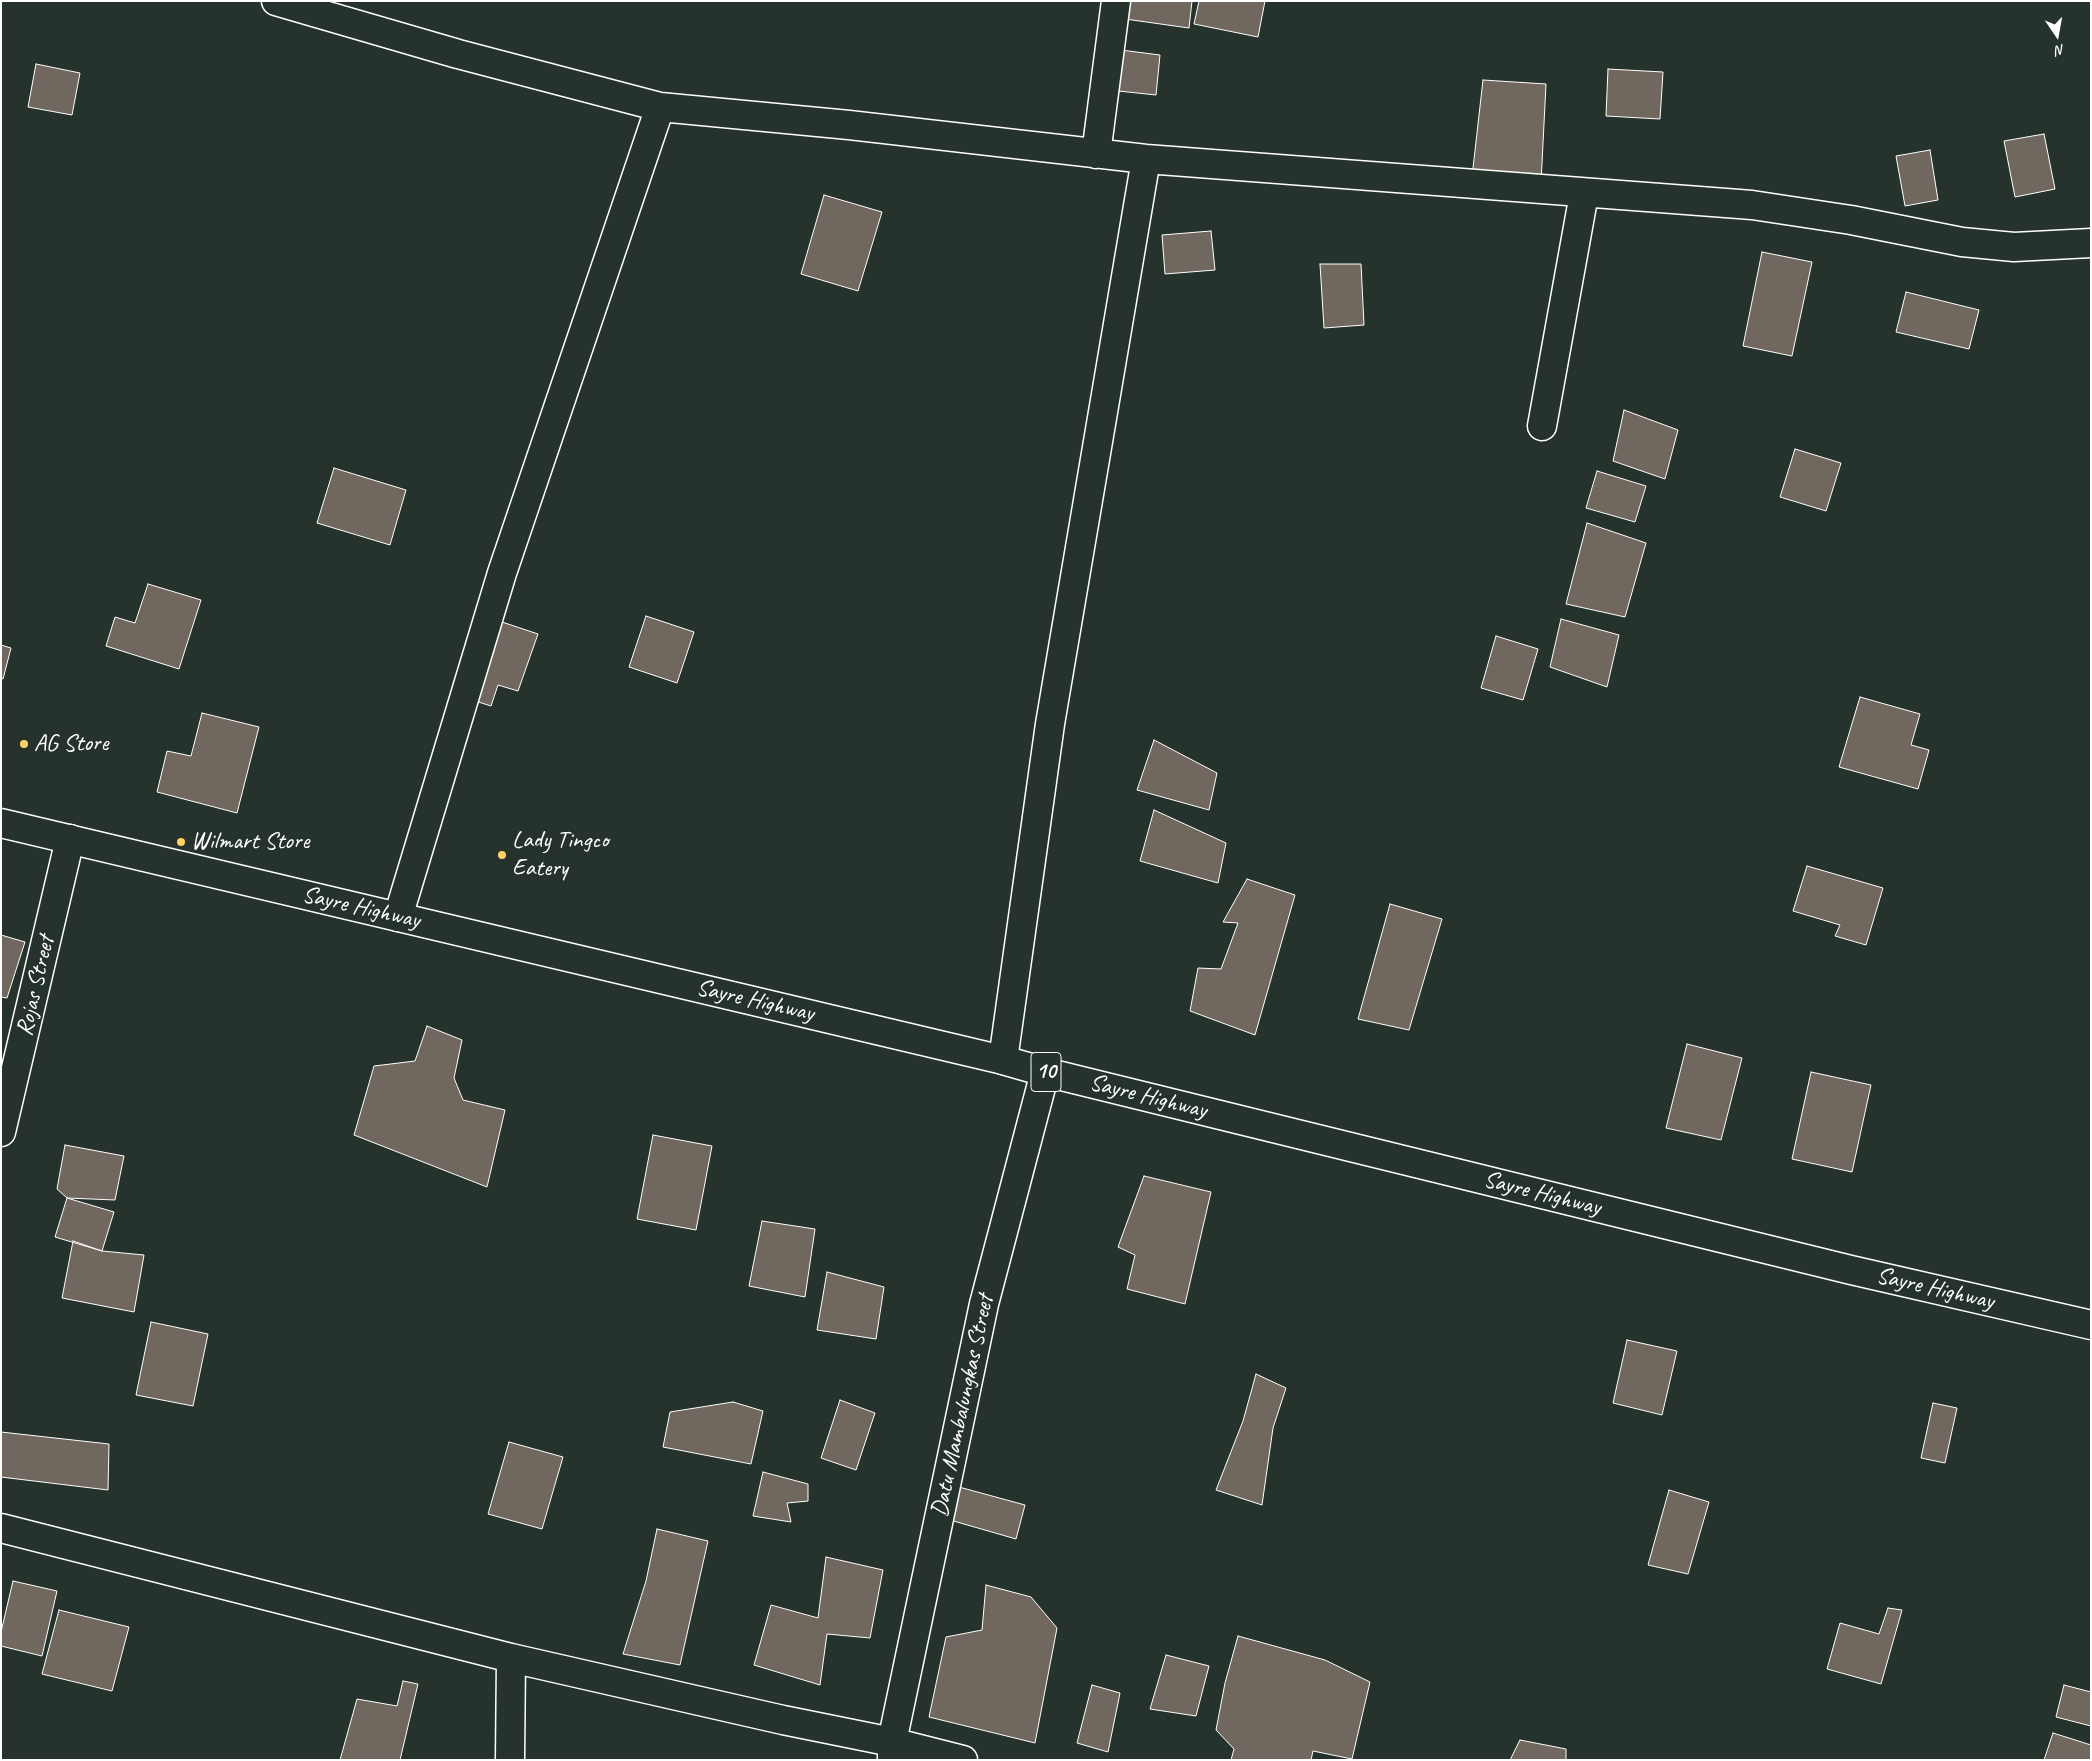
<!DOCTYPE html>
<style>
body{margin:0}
#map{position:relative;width:2092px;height:1761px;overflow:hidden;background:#26332d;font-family:Caveat,sans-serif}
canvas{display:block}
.frame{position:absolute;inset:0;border:2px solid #fff;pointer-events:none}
.north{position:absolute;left:2032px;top:10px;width:50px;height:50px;-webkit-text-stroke:4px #26332d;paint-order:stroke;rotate:168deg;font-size:14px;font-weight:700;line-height:20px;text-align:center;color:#fff}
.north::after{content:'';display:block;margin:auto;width:18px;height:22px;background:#fff;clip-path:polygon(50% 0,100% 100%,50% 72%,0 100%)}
</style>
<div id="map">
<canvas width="2092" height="1761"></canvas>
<div class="frame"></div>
<div class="north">N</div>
</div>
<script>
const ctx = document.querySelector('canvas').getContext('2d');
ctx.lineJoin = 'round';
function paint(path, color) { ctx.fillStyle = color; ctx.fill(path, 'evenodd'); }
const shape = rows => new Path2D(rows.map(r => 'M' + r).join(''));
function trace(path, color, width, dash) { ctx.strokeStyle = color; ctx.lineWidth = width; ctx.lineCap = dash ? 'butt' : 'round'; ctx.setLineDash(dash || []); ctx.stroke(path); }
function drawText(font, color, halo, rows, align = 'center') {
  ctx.font = font + ' Caveat,sans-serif'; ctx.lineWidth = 4; ctx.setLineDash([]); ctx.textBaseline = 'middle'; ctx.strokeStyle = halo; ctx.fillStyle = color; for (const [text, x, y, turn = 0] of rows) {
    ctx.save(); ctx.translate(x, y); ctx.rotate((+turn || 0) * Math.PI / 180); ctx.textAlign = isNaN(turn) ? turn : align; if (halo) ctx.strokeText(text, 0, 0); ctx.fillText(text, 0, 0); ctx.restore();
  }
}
const building = shape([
 [1128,1,1192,1,1189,28,1125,19,1128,1],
 [1199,1,1265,1,1258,37,1194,24,1199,1],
 [1113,49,1160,55,1156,95,1109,90,1113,49],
 [36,64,80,73,72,115,28,107,36,64],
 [1608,69,1663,72,1660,119,1606,116,1608,69],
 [1483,80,1546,84,1541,183,1472,177,1483,80],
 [2044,134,2055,189,2015,197,2004,141,2044,134],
 [1930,150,1938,200,1905,206,1896,156,1930,150],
 [824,195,882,212,858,291,801,274,824,195],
 [1211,231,1215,270,1165,274,1162,235,1211,231],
 [1762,252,1812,262,1792,356,1743,346,1762,252],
 [1320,264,1361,264,1364,325,1324,328,1320,264],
 [1906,292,1979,310,1969,349,1896,332,1906,292],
 [1624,410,1678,430,1665,479,1613,461,1624,410],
 [1795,449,1841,463,1826,511,1780,497,1795,449],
 [334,468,406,490,390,545,317,523,334,468],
 [1597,471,1646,486,1635,522,1586,508,1597,471],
 [1587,523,1646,543,1625,617,1566,604,1587,523],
 [148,584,201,600,179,669,106,646,115,617,135,623,148,584],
 [646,616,694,632,677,683,629,667,646,616],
 [1561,619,1619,635,1607,687,1550,667,1561,619],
 [496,620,538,634,518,691,498,685,491,706,469,699,496,620],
 [1496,636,1538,649,1523,700,1481,688,1496,636],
 [1,645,11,648,3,679,1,678,1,645],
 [1860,697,1920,714,1911,745,1929,750,1918,789,1839,767,1860,697],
 [202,713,259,727,237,813,157,792,167,751,191,756,202,713],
 [1154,740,1217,773,1209,810,1137,790,1154,740],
 [1154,810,1226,843,1218,883,1140,861,1154,810],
 [1807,866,1883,888,1866,945,1835,936,1840,925,1793,911,1807,866],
 [1247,879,1295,895,1255,1035,1190,1011,1198,968,1221,969,1238,923,1223,922,1247,879],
 [1390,904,1442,919,1409,1030,1358,1019,1390,904],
 [1,935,25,942,7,998,1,997,1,935],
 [427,1026,462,1040,454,1078,463,1100,505,1110,487,1187,354,1135,374,1066,415,1061,427,1026],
 [1687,1044,1742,1058,1721,1140,1666,1128,1687,1044],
 [1811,1072,1871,1085,1852,1172,1792,1159,1811,1072],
 [653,1135,712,1146,696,1230,637,1219,653,1135],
 [65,1145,124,1156,115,1200,67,1198,57,1189,65,1145],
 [1144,1176,1211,1192,1185,1304,1127,1289,1135,1255,1118,1247,1144,1176],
 [67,1198,114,1212,102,1251,55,1237,67,1198],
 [762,1221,815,1229,805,1297,749,1286,762,1221],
 [73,1241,102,1251,144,1255,134,1312,62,1298,73,1241],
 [827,1272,884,1287,876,1339,817,1330,827,1272],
 [151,1322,208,1334,193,1406,136,1395,151,1322],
 [1627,1340,1677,1351,1662,1415,1613,1403,1627,1340],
 [1256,1374,1286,1388,1273,1428,1262,1505,1216,1490,1243,1421,1256,1374],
 [840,1400,875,1413,856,1470,821,1458,840,1400],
 [733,1402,763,1411,751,1464,663,1447,670,1412,733,1402],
 [1933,1403,1957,1408,1945,1463,1921,1458,1933,1403],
 [1,1432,109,1444,108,1490,1,1477,1,1432],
 [509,1442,563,1457,542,1529,488,1514,509,1442],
 [763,1472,808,1484,808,1501,787,1503,791,1522,753,1516,763,1472],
 [959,1487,1025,1505,1016,1539,950,1520,959,1487],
 [1669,1490,1709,1502,1688,1574,1648,1565,1669,1490],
 [657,1529,708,1541,680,1665,623,1654,646,1581,657,1529],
 [826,1557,883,1570,870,1638,827,1634,820,1685,754,1665,771,1605,818,1618,826,1557],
 [13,1581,57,1591,42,1656,1,1646,1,1632,13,1581],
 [986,1585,1031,1597,1057,1628,1035,1743,929,1717,946,1637,982,1630,986,1585],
 [1888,1608,1902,1610,1881,1684,1827,1669,1840,1623,1879,1634,1888,1608],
 [59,1610,129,1627,112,1691,42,1674,59,1610],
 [1238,1636,1325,1660,1370,1682,1352,1759,1313,1751,1311,1760,1231,1760,1234,1749,1216,1730,1225,1683,1238,1636],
 [1166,1655,1209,1666,1196,1716,1150,1709,1166,1655],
 [403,1681,418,1684,400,1760,340,1760,357,1699,397,1706,403,1681],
 [1092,1685,1120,1693,1108,1752,1077,1743,1092,1685],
 [2064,1685,2091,1692,2091,1726,2056,1717,2064,1685],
 [2053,1733,2091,1745,2091,1760,2044,1760,2053,1733],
 [1520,1740,1566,1749,1566,1760,1510,1760,1520,1740]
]);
paint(building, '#70685f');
trace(building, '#fff', 1);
const street = shape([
 [276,1,458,54,660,107,849,125,1146,159,1752,205,1851,220,1962,242,2014,247,2091,243],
 [1096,154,1116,1],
 [1542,426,1584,194],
 [398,917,502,573,660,107],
 [1003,1060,1050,724,1146,159],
 [1,1132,70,839],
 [1,1528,511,1658,783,1720,892,1742,963,1760],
 [510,1760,511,1658],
 [892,1760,892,1742,984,1304,1045,1072]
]);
const highway = shape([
 [1,823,1003,1060,1045,1072,1851,1270,2091,1325]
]);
trace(street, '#fff', 31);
trace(highway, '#fff', 31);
trace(street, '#26332d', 28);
trace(highway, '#26332d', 28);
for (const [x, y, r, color] of [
 [24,744,5,"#ffd166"],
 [181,842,5,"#ffd166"],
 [502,855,5,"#ffd166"]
]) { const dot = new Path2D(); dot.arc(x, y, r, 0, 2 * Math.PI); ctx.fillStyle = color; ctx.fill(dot); trace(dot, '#26332d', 2); }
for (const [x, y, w] of [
 [1046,1072,30]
]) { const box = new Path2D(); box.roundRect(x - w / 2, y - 19.5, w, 39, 4); ctx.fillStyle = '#26332d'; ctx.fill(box); trace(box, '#fff', 1); }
drawText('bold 22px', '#fff', null, [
 ["10",1046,1072]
]);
drawText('24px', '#fff', '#26332d', [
 ["AG Store",34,744],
 ["Lady Tingco",512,841],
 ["Eatery",512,869],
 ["Wilmart Store",191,842]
], 'left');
drawText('24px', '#fff', '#26332d', [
 ["Sayre Highway",361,908,13],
 ["Rojas Street",36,986,-77],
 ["Sayre Highway",755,1001,13],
 ["Sayre Highway",1148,1097,14],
 ["Sayre Highway",1542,1194,14],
 ["Sayre Highway",1935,1289,13],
 ["Datu Mambalungkas Street",963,1406,-78]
]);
</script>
